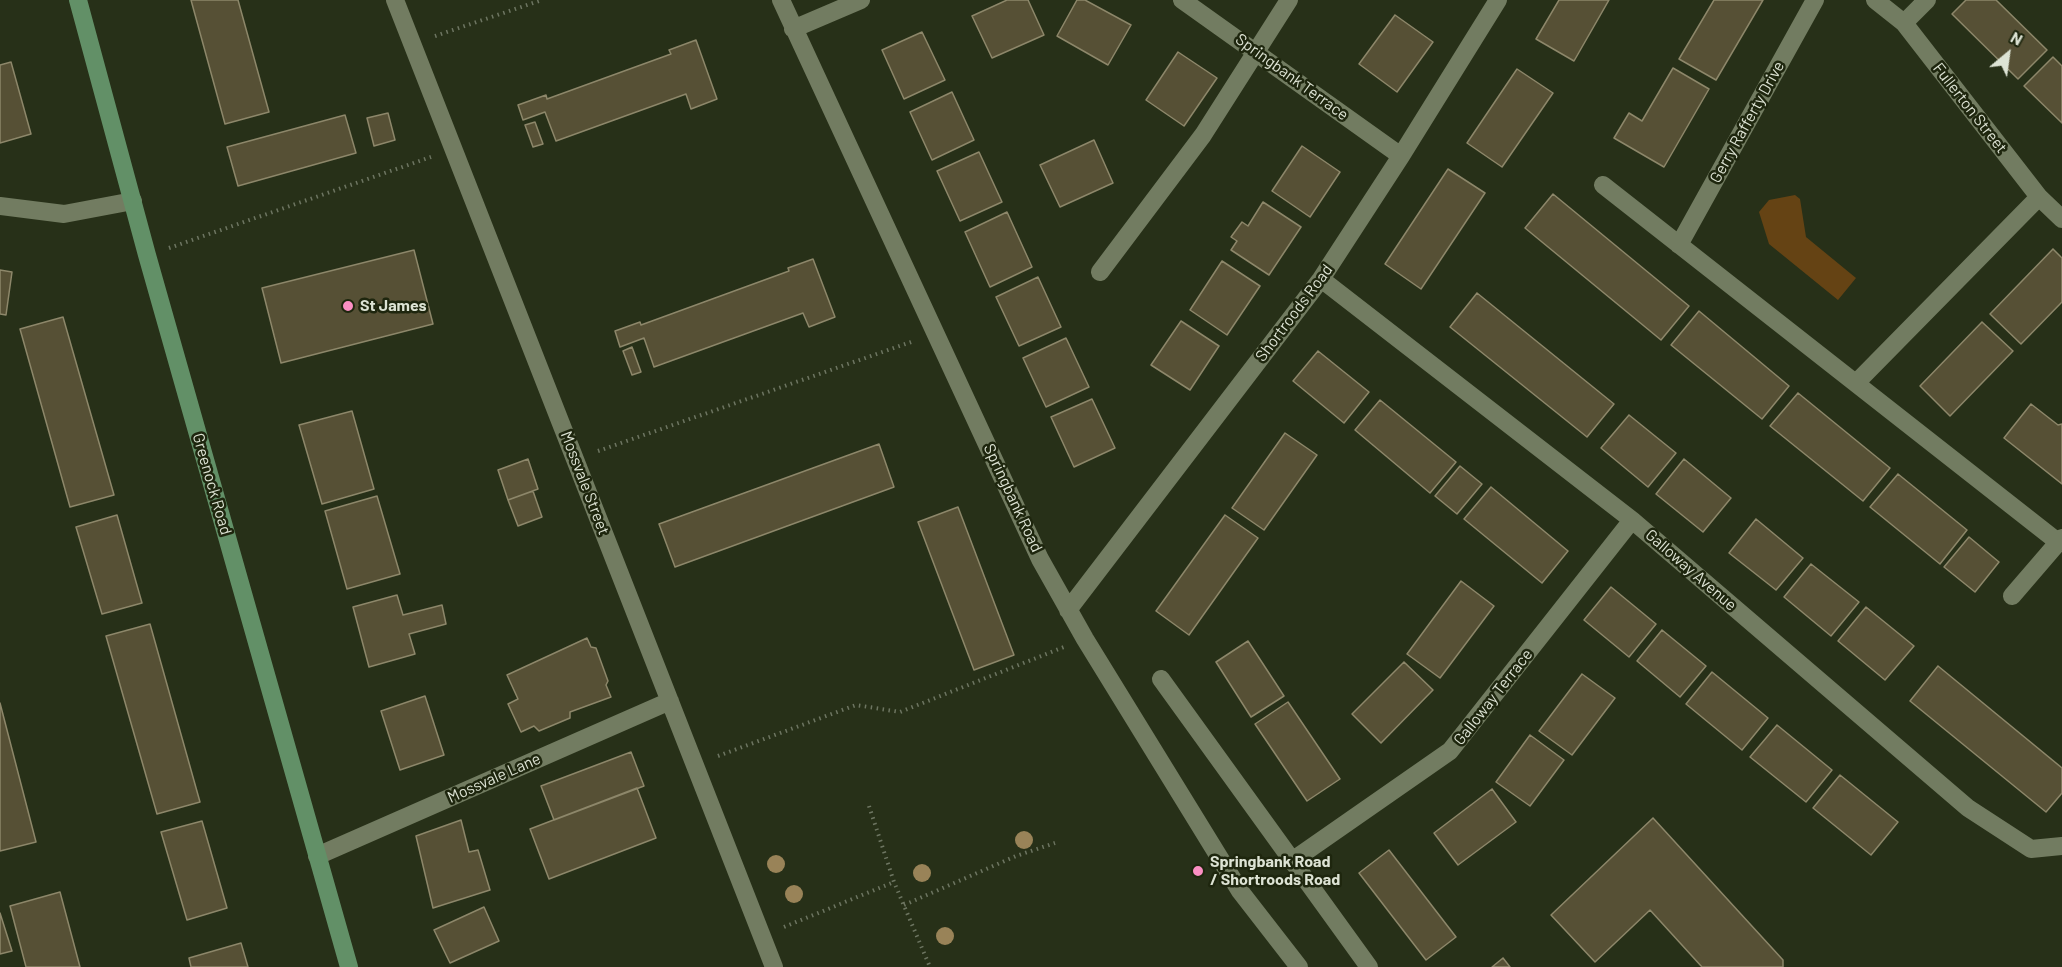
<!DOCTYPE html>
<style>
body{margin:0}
#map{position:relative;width:2062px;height:967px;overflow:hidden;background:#273018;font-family:Barlow,sans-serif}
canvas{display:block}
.north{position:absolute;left:1978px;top:24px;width:60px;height:60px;-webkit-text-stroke:4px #1e260e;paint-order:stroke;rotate:29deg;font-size:16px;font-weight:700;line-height:24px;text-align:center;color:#dde3d4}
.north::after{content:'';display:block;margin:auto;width:21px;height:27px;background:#dde3d4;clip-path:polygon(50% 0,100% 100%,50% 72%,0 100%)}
</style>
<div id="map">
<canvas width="2062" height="967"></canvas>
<div class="north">N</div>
</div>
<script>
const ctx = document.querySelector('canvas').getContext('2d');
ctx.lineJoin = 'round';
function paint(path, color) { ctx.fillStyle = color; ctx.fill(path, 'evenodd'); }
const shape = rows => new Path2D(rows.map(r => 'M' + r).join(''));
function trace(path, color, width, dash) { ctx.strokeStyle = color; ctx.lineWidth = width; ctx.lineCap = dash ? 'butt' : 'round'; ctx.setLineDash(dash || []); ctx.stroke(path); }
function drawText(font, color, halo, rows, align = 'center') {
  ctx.font = font + ' Barlow,sans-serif'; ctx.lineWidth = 5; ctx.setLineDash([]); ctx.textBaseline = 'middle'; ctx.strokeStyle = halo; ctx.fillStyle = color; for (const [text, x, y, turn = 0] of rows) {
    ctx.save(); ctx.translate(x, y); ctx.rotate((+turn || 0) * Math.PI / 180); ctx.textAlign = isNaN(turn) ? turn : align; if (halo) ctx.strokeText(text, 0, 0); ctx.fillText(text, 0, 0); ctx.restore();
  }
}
paint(shape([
 [1795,195,1800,199,1806,237,1856,278,1838,300,1769,244,1759,212,1769,200]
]), '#654314');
const building = shape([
 [191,0,238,0,269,112,225,124,191,0],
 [1007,0,1028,0,1044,35,992,58,972,16,1007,0],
 [1077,0,1085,0,1131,25,1108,65,1057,36,1077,0],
 [1559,0,1609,0,1574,61,1536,39,1559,0],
 [1714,0,1763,0,1716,80,1679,59,1714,0],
 [1966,0,1996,0,2047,50,2018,79,1952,14,1966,0],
 [1395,15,1433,42,1397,92,1359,64,1395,15],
 [922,32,945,80,904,99,882,50,922,32],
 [696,40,717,99,691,109,686,94,556,141,545,112,523,120,518,105,546,95,547,99,671,54,669,50,696,40],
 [1178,52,1217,78,1184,126,1146,100,1178,52],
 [2053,57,2062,66,2062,123,2024,86,2053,57],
 [11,62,31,134,0,143,0,65,11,62],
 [1673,68,1709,89,1664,167,1614,138,1629,113,1642,121,1673,68],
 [1517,69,1553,93,1502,167,1467,143,1517,69],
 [952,92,974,140,932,160,910,112,952,92],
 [388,113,395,140,374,146,367,118,388,113],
 [345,115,356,153,238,186,227,147,345,115],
 [535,122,543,144,533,147,525,125,535,122],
 [1094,140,1113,183,1060,207,1040,165,1094,140],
 [1302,146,1340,172,1310,217,1272,191,1302,146],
 [979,152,1002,202,960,221,937,171,979,152],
 [1448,169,1485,193,1421,289,1385,264,1448,169],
 [1553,194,1689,306,1661,340,1525,228,1553,194],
 [1263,202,1301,227,1269,275,1231,250,1237,241,1231,237,1242,222,1248,226,1263,202],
 [1007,212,1032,267,990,287,965,232,1007,212],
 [2053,249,2062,258,2062,302,2021,344,1990,314,2053,249],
 [414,250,433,324,281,363,262,288,414,250],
 [813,259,835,317,809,327,803,313,654,367,644,338,620,347,615,331,640,322,641,325,789,271,788,268,813,259],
 [1222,261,1260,286,1227,335,1190,310,1222,261],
 [0,270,12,272,6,315,0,314,0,270],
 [1038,277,1061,327,1019,346,996,297,1038,277],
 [1477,293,1614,404,1587,437,1450,327,1477,293],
 [1699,311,1789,386,1762,419,1671,345,1699,311],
 [63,317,114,495,70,507,20,329,63,317],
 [1181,321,1219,346,1190,390,1151,365,1181,321],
 [1982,322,2013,351,1950,416,1920,386,1982,322],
 [1066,338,1089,387,1046,407,1023,358,1066,338],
 [632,347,641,372,632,375,623,351,632,347],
 [1318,351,1369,392,1344,423,1293,381,1318,351],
 [1798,393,1890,468,1863,501,1770,426,1798,393],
 [1092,399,1115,448,1074,467,1051,417,1092,399],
 [1380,400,1456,462,1430,493,1355,430,1380,400],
 [2031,404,2058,425,2062,424,2062,484,2004,438,2031,404],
 [352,411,374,489,322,504,299,425,352,411],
 [1629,415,1676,453,1648,487,1601,448,1629,415],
 [1285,433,1317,455,1264,530,1232,508,1285,433],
 [879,444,894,487,675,567,659,524,879,444],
 [528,459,538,489,508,500,498,470,528,459],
 [1684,459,1731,498,1703,532,1656,494,1684,459],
 [1460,466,1482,484,1457,514,1435,496,1460,466],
 [1898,474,1967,530,1940,564,1870,507,1898,474],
 [1491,487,1568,551,1542,583,1464,519,1491,487],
 [533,491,542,517,518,526,508,500,533,491],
 [377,496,400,574,347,589,325,511,377,496],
 [958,507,1014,655,974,670,918,522,958,507],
 [117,515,142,603,102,614,76,527,117,515],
 [1225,515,1258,538,1189,635,1156,611,1225,515],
 [1756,519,1803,558,1776,590,1729,553,1756,519],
 [1969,537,1999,562,1975,592,1944,567,1969,537],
 [1811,564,1859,602,1831,636,1784,597,1811,564],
 [1461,581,1494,606,1440,678,1407,654,1461,581],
 [1611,587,1656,624,1629,657,1584,620,1611,587],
 [397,595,403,615,442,605,446,624,409,634,415,654,369,667,353,607,397,595],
 [1866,607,1914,646,1885,680,1838,641,1866,607],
 [150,624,200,802,157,814,106,636,150,624],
 [1662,630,1706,666,1680,697,1637,661,1662,630],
 [587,638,591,647,596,648,608,681,606,685,611,697,570,712,570,718,539,731,534,726,521,732,508,704,518,699,507,675,587,638],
 [1248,641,1284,696,1251,717,1216,662,1248,641],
 [1404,662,1433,690,1381,743,1352,714,1404,662],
 [1938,666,2062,768,2062,793,2046,812,1910,701,1938,666],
 [1712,672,1768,718,1742,750,1686,704,1712,672],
 [1582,674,1615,698,1572,755,1539,731,1582,674],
 [425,696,444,755,400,770,381,711,425,696],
 [1288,702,1340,779,1307,801,1255,724,1288,702],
 [0,703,36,842,0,851,0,703],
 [1777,725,1832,770,1806,802,1750,757,1777,725],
 [1530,735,1564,760,1530,806,1496,782,1530,735],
 [631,752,644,786,554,820,541,786,631,752],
 [1840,775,1898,822,1871,855,1813,808,1840,775],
 [637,788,656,838,549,879,530,829,637,788],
 [1492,789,1516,822,1458,865,1434,833,1492,789],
 [1653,818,1783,960,1783,967,1702,967,1650,910,1595,962,1551,915,1653,818],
 [461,820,469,852,478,850,490,890,433,908,416,836,461,820],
 [202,821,227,908,187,920,161,832,202,821],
 [1389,850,1456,937,1426,960,1359,873,1389,850],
 [60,892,80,967,26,967,10,906,60,892],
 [484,907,499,941,450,963,434,930,484,907],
 [0,913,12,951,0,954,0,913],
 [241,943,248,967,191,967,189,958,241,943],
 [1503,958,1510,967,1492,967,1503,958]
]);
paint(building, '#565035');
trace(building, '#8d876a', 1.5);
trace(shape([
 [435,36,542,0],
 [169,248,431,157],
 [598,451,914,341],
 [718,756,856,705,900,712,1064,647],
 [869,806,894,882,930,967],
 [904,905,1016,856,1055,843],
 [784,927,894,882]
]), '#6d7561', 4, [1.5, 4.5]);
trace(shape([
 [395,0,774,967],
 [781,0,1040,559,1085,639,1240,891,1299,967],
 [1182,0,1401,156],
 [1875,0,1904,23,2039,197,2062,219],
 [1904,23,1927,0],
 [793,29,861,0],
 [1603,185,2058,542],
 [0,206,64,214,133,201],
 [1679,245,1815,0],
 [1100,272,1203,135,1289,0],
 [1321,279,1632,520,1968,808,2031,849,2062,846],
 [1856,383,2039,197],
 [2012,596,2062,538],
 [1068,610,1321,279,1401,156,1498,0],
 [1161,679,1369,967],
 [317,856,670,701],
 [1292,861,1450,751,1632,520]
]), '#727c61', 18);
trace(shape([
 [78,0,147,255,349,967]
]), '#629067', 18);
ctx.fillStyle = '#998358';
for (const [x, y] of [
 [1024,840],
 [776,864],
 [922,873],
 [794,894],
 [945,936]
]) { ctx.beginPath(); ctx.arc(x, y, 9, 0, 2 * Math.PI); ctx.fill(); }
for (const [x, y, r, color] of [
 [348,306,6,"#fb8fc3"],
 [1198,871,6,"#fb8fc3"]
]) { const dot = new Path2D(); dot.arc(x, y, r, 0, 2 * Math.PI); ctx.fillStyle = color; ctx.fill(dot); trace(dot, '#1e260e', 2); }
drawText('16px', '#dde3d4', '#1e260e', [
 ["Springbank Terrace",1292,77,36],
 ["Fullerton Street",1970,108,52],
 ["Gerry Rafferty Drive",1747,122,-61],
 ["Shortroods Road",1294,313,-53],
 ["Mossvale Street",585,483,69],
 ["Greenock Road",212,484,74],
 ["Springbank Road",1013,498,65],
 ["Galloway Avenue",1691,570,41],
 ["Galloway Terrace",1493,697,-52],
 ["Mossvale Lane",494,778,-24]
]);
drawText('bold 16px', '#dde3d4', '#1e260e', [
 ["St James",360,306],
 ["Springbank Road",1210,862],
 ["/ Shortroods Road",1210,880]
], 'left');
</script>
